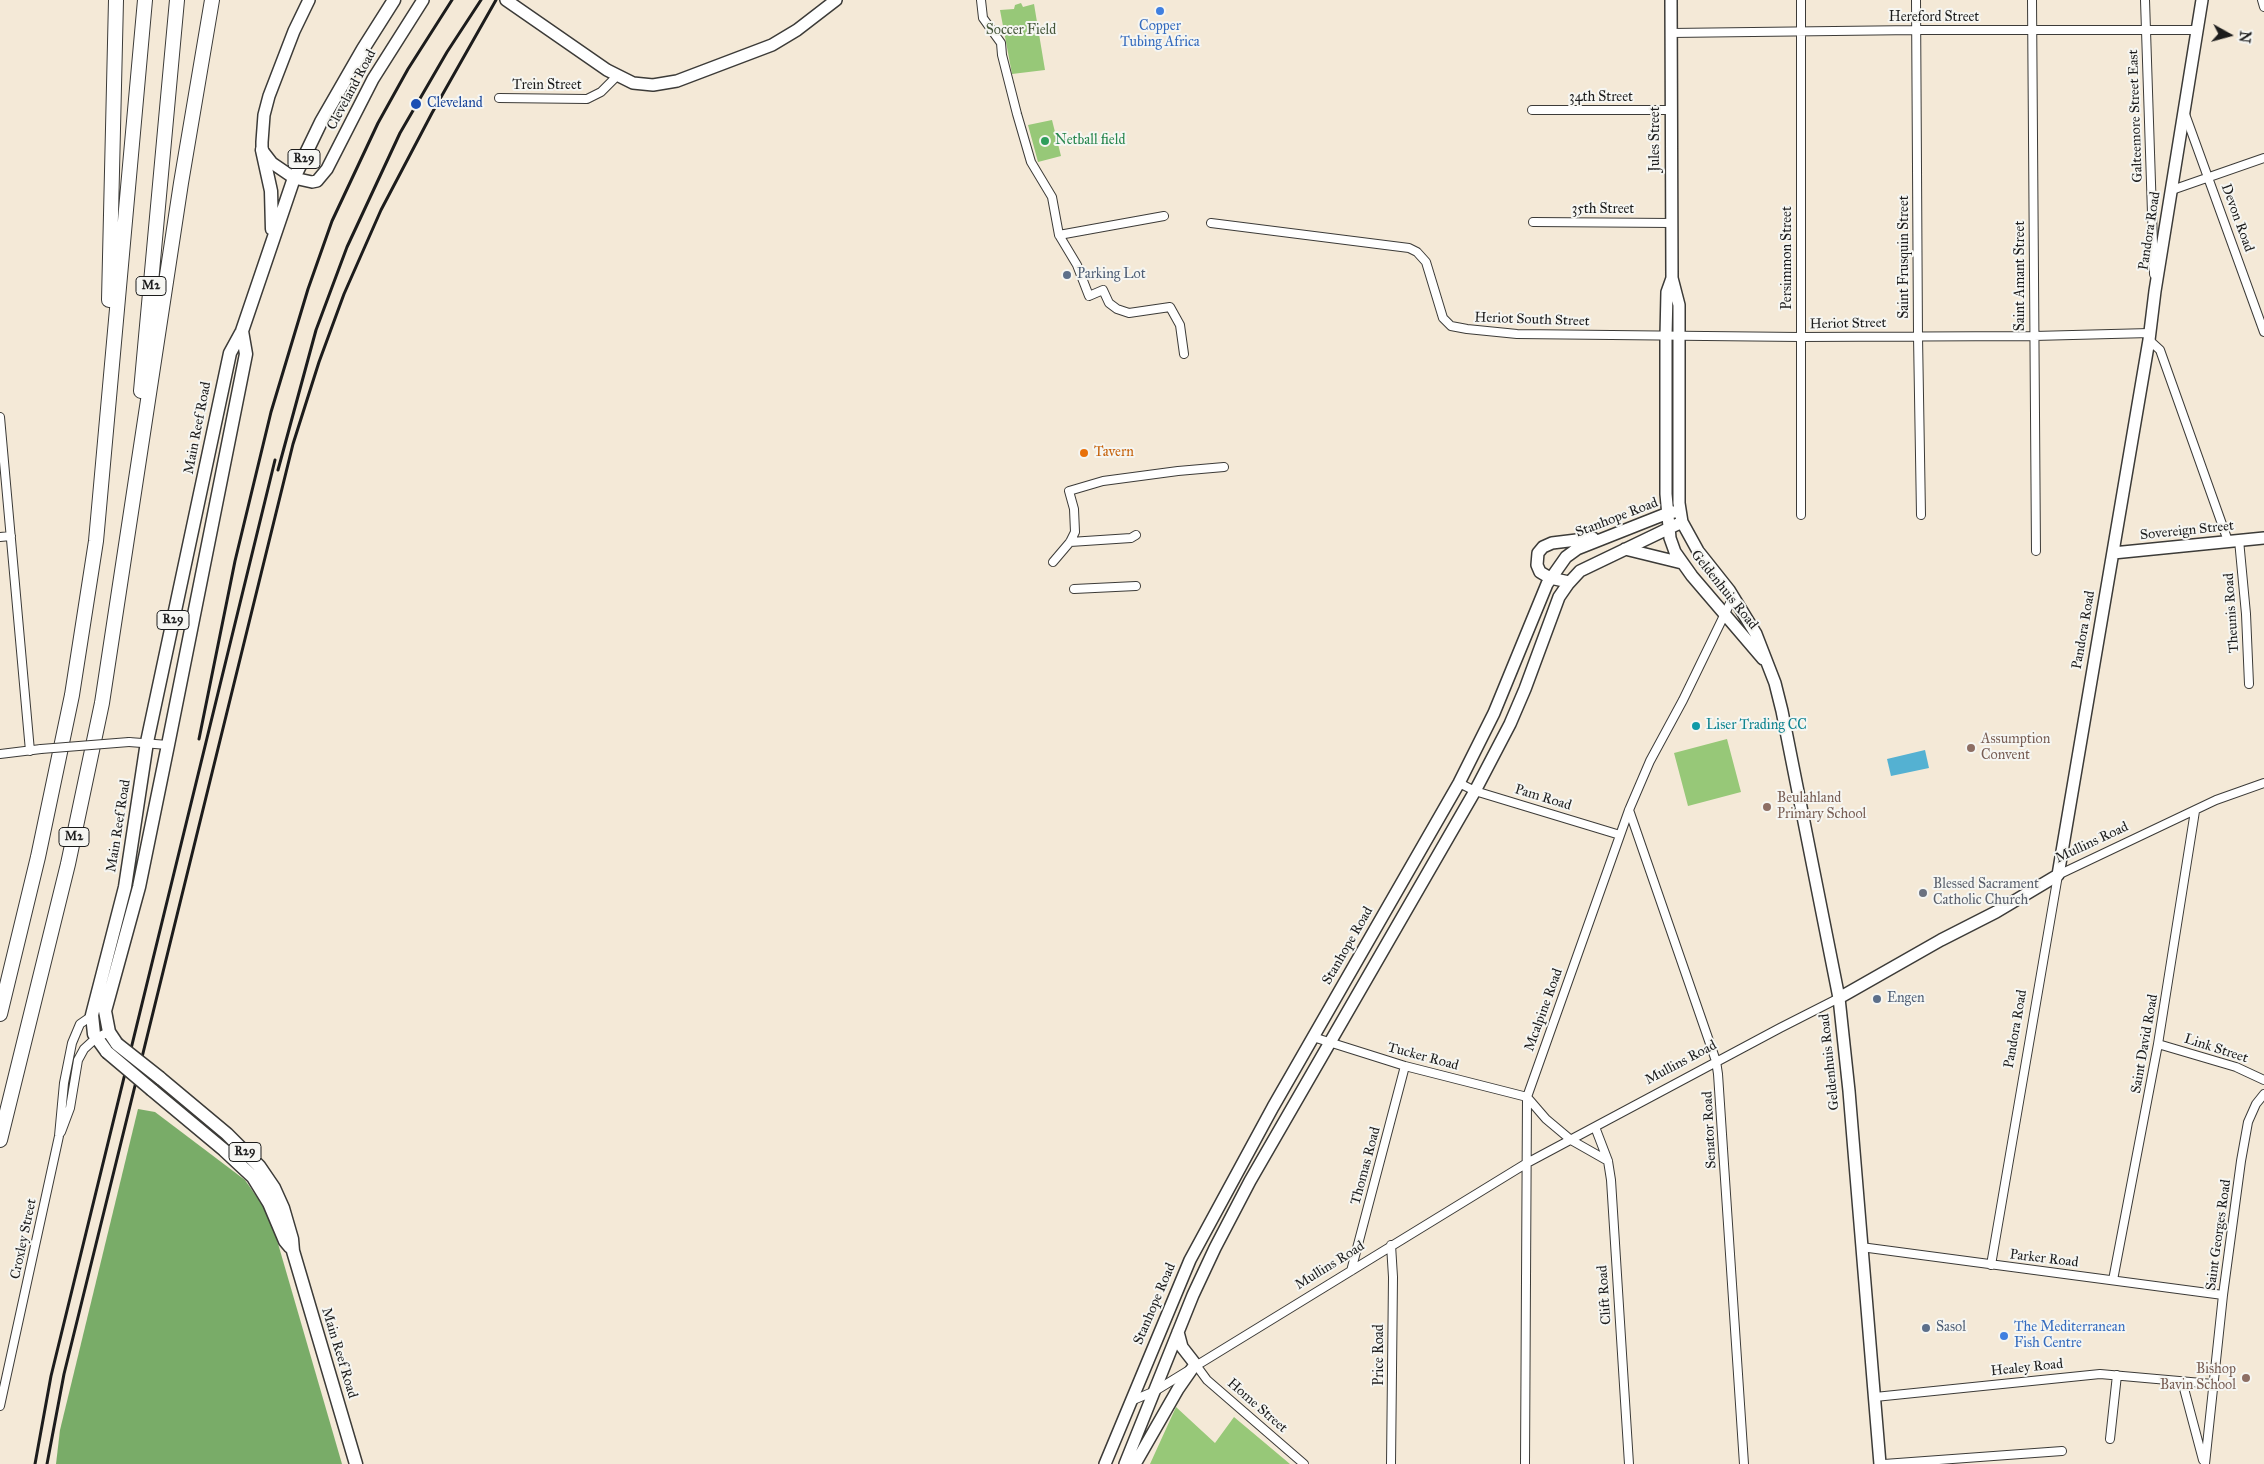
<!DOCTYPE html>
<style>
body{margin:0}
#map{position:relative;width:2264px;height:1464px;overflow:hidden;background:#f4e9d7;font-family:"IM FELL Great Primer",serif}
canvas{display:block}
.north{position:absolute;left:2204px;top:10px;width:50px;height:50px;-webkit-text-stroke:4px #f6f6f2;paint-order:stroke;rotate:97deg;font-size:14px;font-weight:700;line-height:20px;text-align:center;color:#1c1c1c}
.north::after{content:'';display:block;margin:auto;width:18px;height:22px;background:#1c1c1c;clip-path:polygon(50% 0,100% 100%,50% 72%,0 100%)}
</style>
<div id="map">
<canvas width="2264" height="1464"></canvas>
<div class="north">N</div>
</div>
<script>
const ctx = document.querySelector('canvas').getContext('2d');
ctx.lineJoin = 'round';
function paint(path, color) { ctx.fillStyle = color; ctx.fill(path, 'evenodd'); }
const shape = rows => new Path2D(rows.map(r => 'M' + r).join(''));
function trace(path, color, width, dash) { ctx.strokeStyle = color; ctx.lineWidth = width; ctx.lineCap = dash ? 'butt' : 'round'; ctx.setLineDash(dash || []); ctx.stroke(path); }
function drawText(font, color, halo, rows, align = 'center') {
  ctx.font = font + ' "IM FELL Great Primer",serif'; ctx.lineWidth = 4; ctx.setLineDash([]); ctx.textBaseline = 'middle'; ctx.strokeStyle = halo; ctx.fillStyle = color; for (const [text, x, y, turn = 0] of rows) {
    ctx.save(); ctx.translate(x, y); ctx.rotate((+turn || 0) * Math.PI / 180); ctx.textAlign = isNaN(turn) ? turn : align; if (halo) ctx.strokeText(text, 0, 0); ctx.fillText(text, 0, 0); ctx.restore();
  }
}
paint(shape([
 [1021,3,1023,7,1034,4,1045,70,1012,74,1000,10,1014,9,1015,5],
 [1052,120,1061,156,1038,162,1028,125],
 [1727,739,1741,792,1688,806,1674,753],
 [1176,1407,1215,1443,1234,1417,1290,1464,1150,1464]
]), '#97c878');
paint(shape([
 [138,1109,155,1112,245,1180,270,1216,342,1464,56,1464,60,1430]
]), '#79ac68');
paint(shape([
 [1925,750,1929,768,1891,776,1887,759]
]), '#54b1d2');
const street = shape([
 [981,0,983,18,1001,43,1002,55,1017,114,1031,162,1052,197,1059,235,1077,265,1089,296,1103,290,1109,303,1117,309,1129,313,1170,307,1180,325,1184,354],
 [1801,0,1801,515],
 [1916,0,1918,336,1921,515],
 [2032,0,2036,551],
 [2145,0,2154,274],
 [2262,0,2264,7],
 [1671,33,1916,30,2197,30],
 [499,98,587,99,601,92,617,76],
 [1532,110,1671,110],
 [2185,114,2264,332],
 [2172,190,2264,158],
 [1533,222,1672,223],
 [1211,223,1409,248,1417,252,1426,262,1443,318,1451,326,1467,329,1517,334,1800,337,2034,336,2150,333],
 [1059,235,1164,216],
 [2149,340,2160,350,2228,541],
 [0,417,30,751],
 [0,537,11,536],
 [2239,540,2246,614,2249,684],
 [1070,542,1131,538,1136,535],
 [1053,562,1070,542,1075,532,1074,509,1069,491,1103,481,1178,471,1224,467],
 [1074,589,1136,586],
 [129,742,168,745],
 [0,754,41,749],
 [1459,783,1475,791,1620,835],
 [1629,810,1716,1061,1718,1074,1744,1464],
 [1313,1037,1405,1066,1527,1097,1546,1119,1571,1140,1608,1161],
 [2158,1044,2236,1067,2264,1080],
 [1595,1127,1608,1161,1611,1180,1629,1464],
 [61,1132,70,1108,78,1060,84,1049,96,1038,109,1032],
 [1861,1247,2223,1295],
 [1991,1265,2058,875,2216,800,2264,783],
 [1351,1271,1405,1066],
 [2113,1280,2158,1044,2195,811],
 [1196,1365,1207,1380,1304,1464],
 [2182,1381,2203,1460],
 [1875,1397,2100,1374,2213,1384],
 [1131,1401,1155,1391,1527,1163,1780,1028,1839,998],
 [0,1406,59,1136,64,1083,72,1043,80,1024,93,1015],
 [2110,1439,2117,1375],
 [1391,1464,1393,1277,1391,1245],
 [1525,1464,1527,1097,1629,810,1650,761,1683,700,1733,597],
 [1884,1464,2062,1451],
 [2205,1464,2223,1295,2241,1161,2248,1122,2256,1104,2264,1094]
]);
const secondary = shape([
 [309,0,294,31,269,96,264,115,262,142,262,150,272,163,294,178,312,182,317,181,327,169,373,79,423,0],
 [506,0,607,70,633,83,653,85,677,81,772,45,797,30,836,0],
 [1671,0,1672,278,1679,305,1679,503,1682,522,1698,551,1729,590,1756,634,1775,683,1782,711,1839,998,1849,1091,1880,1464],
 [1672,278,1667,292,1666,336,1666,494,1670,538,1675,552,1692,576,1763,659],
 [1625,549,1682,563],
 [2113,553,2264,538],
 [1569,582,1550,578,1540,572,1537,565,1538,553,1543,547,1552,543,1593,538],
 [1839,998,1941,940,1996,912,2058,875,2149,340,2155,291,2202,0],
 [1178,1332,1182,1347,1196,1365],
 [1105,1464,1190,1260,1273,1107,1459,783,1494,713,1547,584,1566,557,1577,549,1668,513,1680,511],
 [1125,1464,1193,1295,1215,1248,1250,1181,1475,791,1510,724,1525,689,1559,597,1568,584,1580,571,1682,522],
 [1135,1464,1178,1389,1194,1366]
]);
const primary = shape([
 [262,150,271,191,272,229],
 [117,1044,109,1032,105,1011,139,887,168,745,246,354,242,331],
 [107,1052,94,1034,92,1015,125,887,147,742,230,353,242,331,294,178,321,122,363,49,394,0],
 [160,1078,227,1134,259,1166,274,1188,283,1208,292,1239,293,1251,356,1464],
 [152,1090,224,1150,253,1177,269,1203,285,1241,290,1247]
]);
const highway = shape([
 [109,300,116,0],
 [141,391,177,0],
 [0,1014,38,857,72,695,96,541,145,0],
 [0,1140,68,864,102,703,181,183,212,0]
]);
trace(street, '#3c3b38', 10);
trace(secondary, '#3c3b38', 14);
trace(primary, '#3c3b38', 15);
trace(highway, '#3c3b38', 16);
trace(street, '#fff', 8);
trace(secondary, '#fff', 11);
trace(primary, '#fff', 12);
trace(highway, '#fff', 14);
trace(shape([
 [278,470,316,330,347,247,400,133,447,52,481,0],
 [199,739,235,561,271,412,308,289,332,221,378,123,408,69,452,0],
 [35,1464,51,1376,275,460],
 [47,1464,64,1374,293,444,319,362,344,294,381,210,432,113,496,0]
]), '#1c1c1c', 3);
const streetBridge = shape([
 [41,749,129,742]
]);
const primaryBridge = shape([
 [117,1044,160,1078],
 [107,1052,152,1090]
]);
trace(streetBridge, '#3c3b38', 10, []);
trace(primaryBridge, '#3c3b38', 15, []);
trace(streetBridge, '#fff', 8);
trace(primaryBridge, '#fff', 12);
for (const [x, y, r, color] of [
 [1160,11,5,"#3f7fe0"],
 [416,104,6,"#1a4fb4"],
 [1045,141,5,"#2e9e5b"],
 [1067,275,5,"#5c6f8a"],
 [1084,453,5,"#e8710a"],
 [1696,726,5,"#0f9aa8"],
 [1971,748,5,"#8d6e63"],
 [1767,807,5,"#8d6e63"],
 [1923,893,5,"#6b7280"],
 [1877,999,5,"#5c6f8a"],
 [1926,1328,5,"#5c6f8a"],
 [2004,1336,5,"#3f7fe0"],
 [2246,1378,5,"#8d6e63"]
]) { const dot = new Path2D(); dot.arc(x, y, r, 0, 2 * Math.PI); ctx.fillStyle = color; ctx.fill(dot); trace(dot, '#f6f6f2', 2); }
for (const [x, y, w] of [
 [304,159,32],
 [151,286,30],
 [173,620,32],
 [74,837,30],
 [245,1152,32]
]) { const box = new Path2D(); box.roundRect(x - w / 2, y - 9.5, w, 19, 4); ctx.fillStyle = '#f6f6f2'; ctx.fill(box); trace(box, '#1c1c1c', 1); }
drawText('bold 12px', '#1c1c1c', null, [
 ["R29",304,159],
 ["M2",151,286],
 ["R29",173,620],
 ["M2",74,837],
 ["R29",245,1152]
]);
drawText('14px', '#1c1c1c', '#f6f6f2', [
 ["Hereford Street",1934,18],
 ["Trein Street",547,86],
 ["Cleveland Road",352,90,-62],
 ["34th Street",1601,98],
 ["Galteemore Street East",2136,116,-92],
 ["Jules Street",1656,139,-90],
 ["35th Street",1603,210],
 ["Devon Road",2237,218,70],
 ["Pandora Road",2150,231,-81],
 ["Saint Frusquin Street",1905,257,-90],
 ["Persimmon Street",1788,258,-90],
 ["Saint Amant Street",2021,276,-90],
 ["Heriot South Street",1532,320,2],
 ["Heriot Street",1848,324,-1],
 ["Main Reef Road",198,428,-79],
 ["Stanhope Road",1617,518,-21],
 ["Sovereign Street",2187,531,-6],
 ["Geldenhuis Road",1724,590,51],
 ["Theunis Road",2232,613,-94],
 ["Pandora Road",2084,630,-80],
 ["Pam Road",1543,798,17],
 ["Main Reef Road",119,826,-81],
 ["Mullins Road",2092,843,-25],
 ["Stanhope Road",1348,946,-60],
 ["Mcalpine Road",1544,1010,-70],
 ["Pandora Road",2016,1029,-80],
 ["Saint David Road",2145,1044,-80],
 ["Link Street",2216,1049,18],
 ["Tucker Road",1423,1057,15],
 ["Geldenhuis Road",1830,1062,-96],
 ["Mullins Road",1681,1063,-28],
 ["Senator Road",1710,1130,-93],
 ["Thomas Road",1366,1166,-75],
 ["Saint Georges Road",2219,1235,-82],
 ["Croxley Street",24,1239,-78],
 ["Parker Road",2044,1259,7],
 ["Mullins Road",1330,1266,-32],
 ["Clift Road",1605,1295,-94],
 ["Stanhope Road",1155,1304,-67],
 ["Main Reef Road",339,1353,73],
 ["Price Road",1380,1355,-90],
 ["Healey Road",2027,1368,-6],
 ["Home Street",1257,1406,41]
]);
drawText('14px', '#366cbe', '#f6f6f2', [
 ["Copper",1160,27],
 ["Tubing Africa",1160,43],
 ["The Mediterranean",2014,1328,"left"],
 ["Fish Centre",2014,1344,"left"]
]);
drawText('14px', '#47583c', '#f6f6f2', [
 ["Soccer Field",1021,31]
]);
drawText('14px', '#164399', '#f6f6f2', [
 ["Cleveland",427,104]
], 'left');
drawText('14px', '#27864d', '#f6f6f2', [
 ["Netball field",1055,141]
], 'left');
drawText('14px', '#4e5e75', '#f6f6f2', [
 ["Parking Lot",1077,275],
 ["Engen",1887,999],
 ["Sasol",1936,1328]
], 'left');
drawText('14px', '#c56008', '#f6f6f2', [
 ["Tavern",1094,453]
], 'left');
drawText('14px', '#0d838f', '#f6f6f2', [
 ["Liser Trading CC",1706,726]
], 'left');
drawText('14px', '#785e54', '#f6f6f2', [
 ["Assumption",1981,740],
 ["Convent",1981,756],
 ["Beulahland",1777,799],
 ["Primary School",1777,815],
 ["Bishop",2236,1370,"right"],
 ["Bavin School",2236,1386,"right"]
], 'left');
drawText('14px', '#5b616d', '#f6f6f2', [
 ["Blessed Sacrament",1933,885],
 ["Catholic Church",1933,901]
], 'left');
</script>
